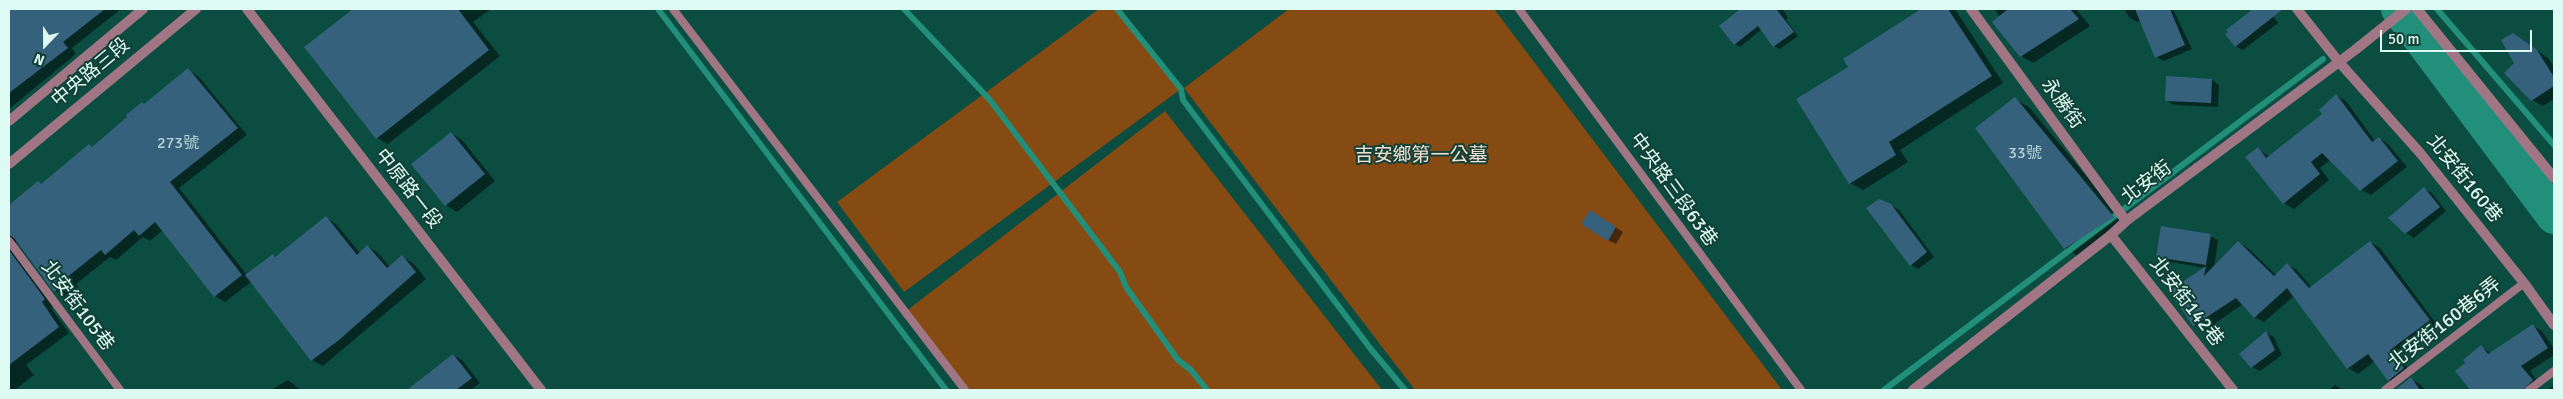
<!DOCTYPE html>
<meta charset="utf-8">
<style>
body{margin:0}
#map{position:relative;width:2563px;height:399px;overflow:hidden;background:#0b4d41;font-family:Signika,sans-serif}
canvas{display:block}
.frame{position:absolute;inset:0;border:10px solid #defbf3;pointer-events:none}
.north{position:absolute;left:20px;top:20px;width:50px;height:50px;-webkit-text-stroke:4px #124037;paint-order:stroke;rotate:202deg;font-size:14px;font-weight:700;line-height:20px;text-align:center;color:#defbf3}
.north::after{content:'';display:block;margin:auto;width:18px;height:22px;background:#defbf3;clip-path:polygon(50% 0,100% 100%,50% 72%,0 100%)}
.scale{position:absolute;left:2380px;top:30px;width:152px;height:22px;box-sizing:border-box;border:2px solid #defbf3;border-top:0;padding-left:6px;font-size:15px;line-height:18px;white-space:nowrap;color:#defbf3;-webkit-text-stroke:4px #124037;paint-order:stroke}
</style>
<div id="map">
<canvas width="2563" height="399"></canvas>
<div class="frame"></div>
<div class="north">N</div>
<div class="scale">50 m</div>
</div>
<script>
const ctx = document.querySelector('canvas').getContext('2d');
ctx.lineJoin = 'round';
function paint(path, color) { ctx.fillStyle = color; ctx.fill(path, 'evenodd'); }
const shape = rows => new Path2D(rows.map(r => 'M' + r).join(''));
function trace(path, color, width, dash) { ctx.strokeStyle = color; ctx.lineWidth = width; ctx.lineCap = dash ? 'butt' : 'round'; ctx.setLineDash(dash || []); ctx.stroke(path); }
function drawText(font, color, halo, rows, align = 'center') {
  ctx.font = font + ' Signika,"Noto Sans TC",sans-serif'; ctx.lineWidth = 4; ctx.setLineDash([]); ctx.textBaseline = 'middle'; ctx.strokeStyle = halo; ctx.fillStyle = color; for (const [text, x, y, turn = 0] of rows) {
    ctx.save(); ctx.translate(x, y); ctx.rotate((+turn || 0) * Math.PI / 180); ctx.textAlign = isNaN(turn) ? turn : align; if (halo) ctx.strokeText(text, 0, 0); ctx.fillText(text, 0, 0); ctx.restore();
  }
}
paint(shape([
 [1099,9,1121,9,1181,89,904,292,837,202],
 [1289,9,1494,9,1782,390,1415,390,1184,88],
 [1165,111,1382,390,966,390,905,312]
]), '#864a13');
paint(shape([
 [9,9,121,9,72,48,76,54,9,109],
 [355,9,491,9,473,22,500,56,388,144,377,138,306,47],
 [1755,9,1783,9,1788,18,1786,20,1798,36,1780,49,1774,46,1762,29,1740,47,1734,44,1742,17],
 [1923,9,1955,9,2003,83,1900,150,1908,162,1863,190,1850,183,1850,68,1845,60],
 [1995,9,2076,9,2090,26,2033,63,2021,56],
 [2124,9,2173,9,2192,49,2164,61,2156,57,2141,20,2137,22,2130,18],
 [2255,9,2268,9,2278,23,2243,50,2235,46,2228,30],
 [2513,34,2548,58,2554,67,2554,99,2543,106,2532,100,2515,63],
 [188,70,198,76,247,135,179,188,247,275,273,255,277,257,326,218,336,224,360,253,368,247,378,253,390,267,402,257,413,263,426,279,323,366,312,360,251,282,225,302,215,296,163,230,150,241,143,237,116,260,110,257,76,284,78,287,65,297,55,291,16,241,14,251,54,305,51,308,69,333,26,365,34,375,15,390,9,390,9,207,38,182,42,185,93,148],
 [2212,80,2219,85,2218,107,2174,105,2166,100],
 [2336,96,2346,101,2375,141,2379,138,2388,144,2407,167,2371,195,2361,190,2330,160,2320,168,2329,180,2294,209,2284,203,2247,157,2258,149,2270,157,2324,114],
 [2015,99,2029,107,2127,225,2078,256,2065,248],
 [451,133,462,140,495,181,457,212,446,205],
 [2424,189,2432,193,2446,211,2414,238,2406,233],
 [1890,205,1899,210,1934,257,1918,269,1911,265],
 [1598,216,1623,232,1616,244,1608,240],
 [2210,236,2218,240,2214,268,2239,243,2248,248,2276,275,2287,265,2297,270,2312,288,2370,242,2380,248,2438,326,2398,356,2412,374,2398,385,2389,380,2375,361,2358,374,2348,368,2294,296,2264,322,2254,317,2243,304,2204,331,2194,325,2170,291,2205,268,2165,261,2157,257],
 [2533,326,2542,331,2554,349,2554,355,2530,371,2541,386,2538,389,2540,390,2471,390,2457,372,2481,347,2491,353],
 [2266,333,2274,337,2282,355,2260,371,2252,367],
 [453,355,462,360,480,383,471,390,409,390],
 [2411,379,2420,384,2425,390,2397,390],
 [288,380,301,390,271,390],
 [2335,385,2343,390,2329,390],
 [2554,385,2554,390,2548,390]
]), '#0007');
trace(shape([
 [658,9,946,390],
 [904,9,990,100,1120,272,1126,287,1178,360,1191,370,1207,390],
 [1117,9,1181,89,1183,100,1370,348,1405,390],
 [2437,9,2554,145],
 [1884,390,2323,59]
]), '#228f7b', 6);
trace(shape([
 [2399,9,2554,216]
]), '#228f7b', 36);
paint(shape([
 [9,9,105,9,63,42,68,48,9,93],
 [353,9,458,9,489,50,376,139,304,47],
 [1740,9,1779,9,1777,10,1794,32,1773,47,1758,26,1734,45,1719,26],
 [1921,9,1948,9,1992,76,1889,142,1896,155,1849,184,1796,99,1848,67,1843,59],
 [2008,9,2070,9,2079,19,2020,57,1992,22],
 [2135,9,2170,9,2185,45,2155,58],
 [2253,9,2283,9,2235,47,2225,34,2228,32,2226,30],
 [2513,33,2537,50,2554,77,2554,86,2531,101,2504,73,2514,63,2501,40],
 [188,68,238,128,170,182,242,275,214,297,155,222,139,236,134,230,105,255,101,250,66,278,69,281,54,292,14,238,9,235,9,205,38,181,41,184,89,144,92,147,127,117,126,115,142,102,144,104],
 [2166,76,2212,79,2211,103,2165,101],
 [2336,94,2372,142,2379,137,2398,161,2360,191,2322,153,2311,162,2320,174,2283,204,2245,157,2258,147,2266,158,2322,114,2319,110],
 [2015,97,2114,217,2064,249,1975,128],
 [451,132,485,174,445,206,411,164],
 [2424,187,2440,207,2405,234,2388,218],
 [1879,199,1891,204,1927,252,1910,266,1866,208],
 [1590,210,1616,227,1608,241,1581,224],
 [326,216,357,255,367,245,387,268,402,255,416,272,339,340,311,361,245,275,273,254,275,257],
 [2161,226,2211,234,2206,265,2156,257],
 [2238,241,2274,276,2287,263,2309,288,2370,241,2430,320,2390,350,2404,368,2388,381,2368,354,2347,369,2287,288,2254,318,2236,298,2193,326,2169,291,2206,266,2204,276],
 [9,250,45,299,42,302,59,327,9,365],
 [2533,324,2548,348,2521,366,2533,380,2523,390,2470,390,2455,371,2465,363,2463,360,2481,345,2488,354],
 [2266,331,2275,350,2251,368,2239,354],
 [453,354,472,378,456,390,407,390],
 [2411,377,2420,390,2395,390]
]), '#35617c');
trace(shape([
 [673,9,965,390],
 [1519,9,1801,390],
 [9,241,120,390],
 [2385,390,2524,283],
 [2529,390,2554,371]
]), '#a07684', 8);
trace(shape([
 [247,9,541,390],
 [1971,9,2126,221],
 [2297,9,2339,62,2421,154,2524,283,2554,325],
 [2417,9,2554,178],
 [2111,235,2233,390]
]), '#a07684', 10);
trace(shape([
 [9,121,143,9],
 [9,164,196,9],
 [1913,390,2111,235,2126,221,2355,50,2406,9]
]), '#a07684', 10);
drawText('16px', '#b4d4d5', null, [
 ["273號",178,144],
 ["33號",2025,154]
]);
drawText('19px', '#defbf3', '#124037', [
 ["中央路三段",91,73,-40],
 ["永勝街",2062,104,54],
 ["北安街160巷",2464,179,51],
 ["北安街",2147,183,-37],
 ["中原路一段",408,189,52],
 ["中央路三段63巷",1673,190,54],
 ["北安街142巷",2186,302,52],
 ["北安街105巷",77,306,53],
 ["北安街160巷6弄",2445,324,-38]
]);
drawText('19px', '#f4dfd0', '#124037', [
 ["吉安鄉第一公墓",1421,156]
]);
</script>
